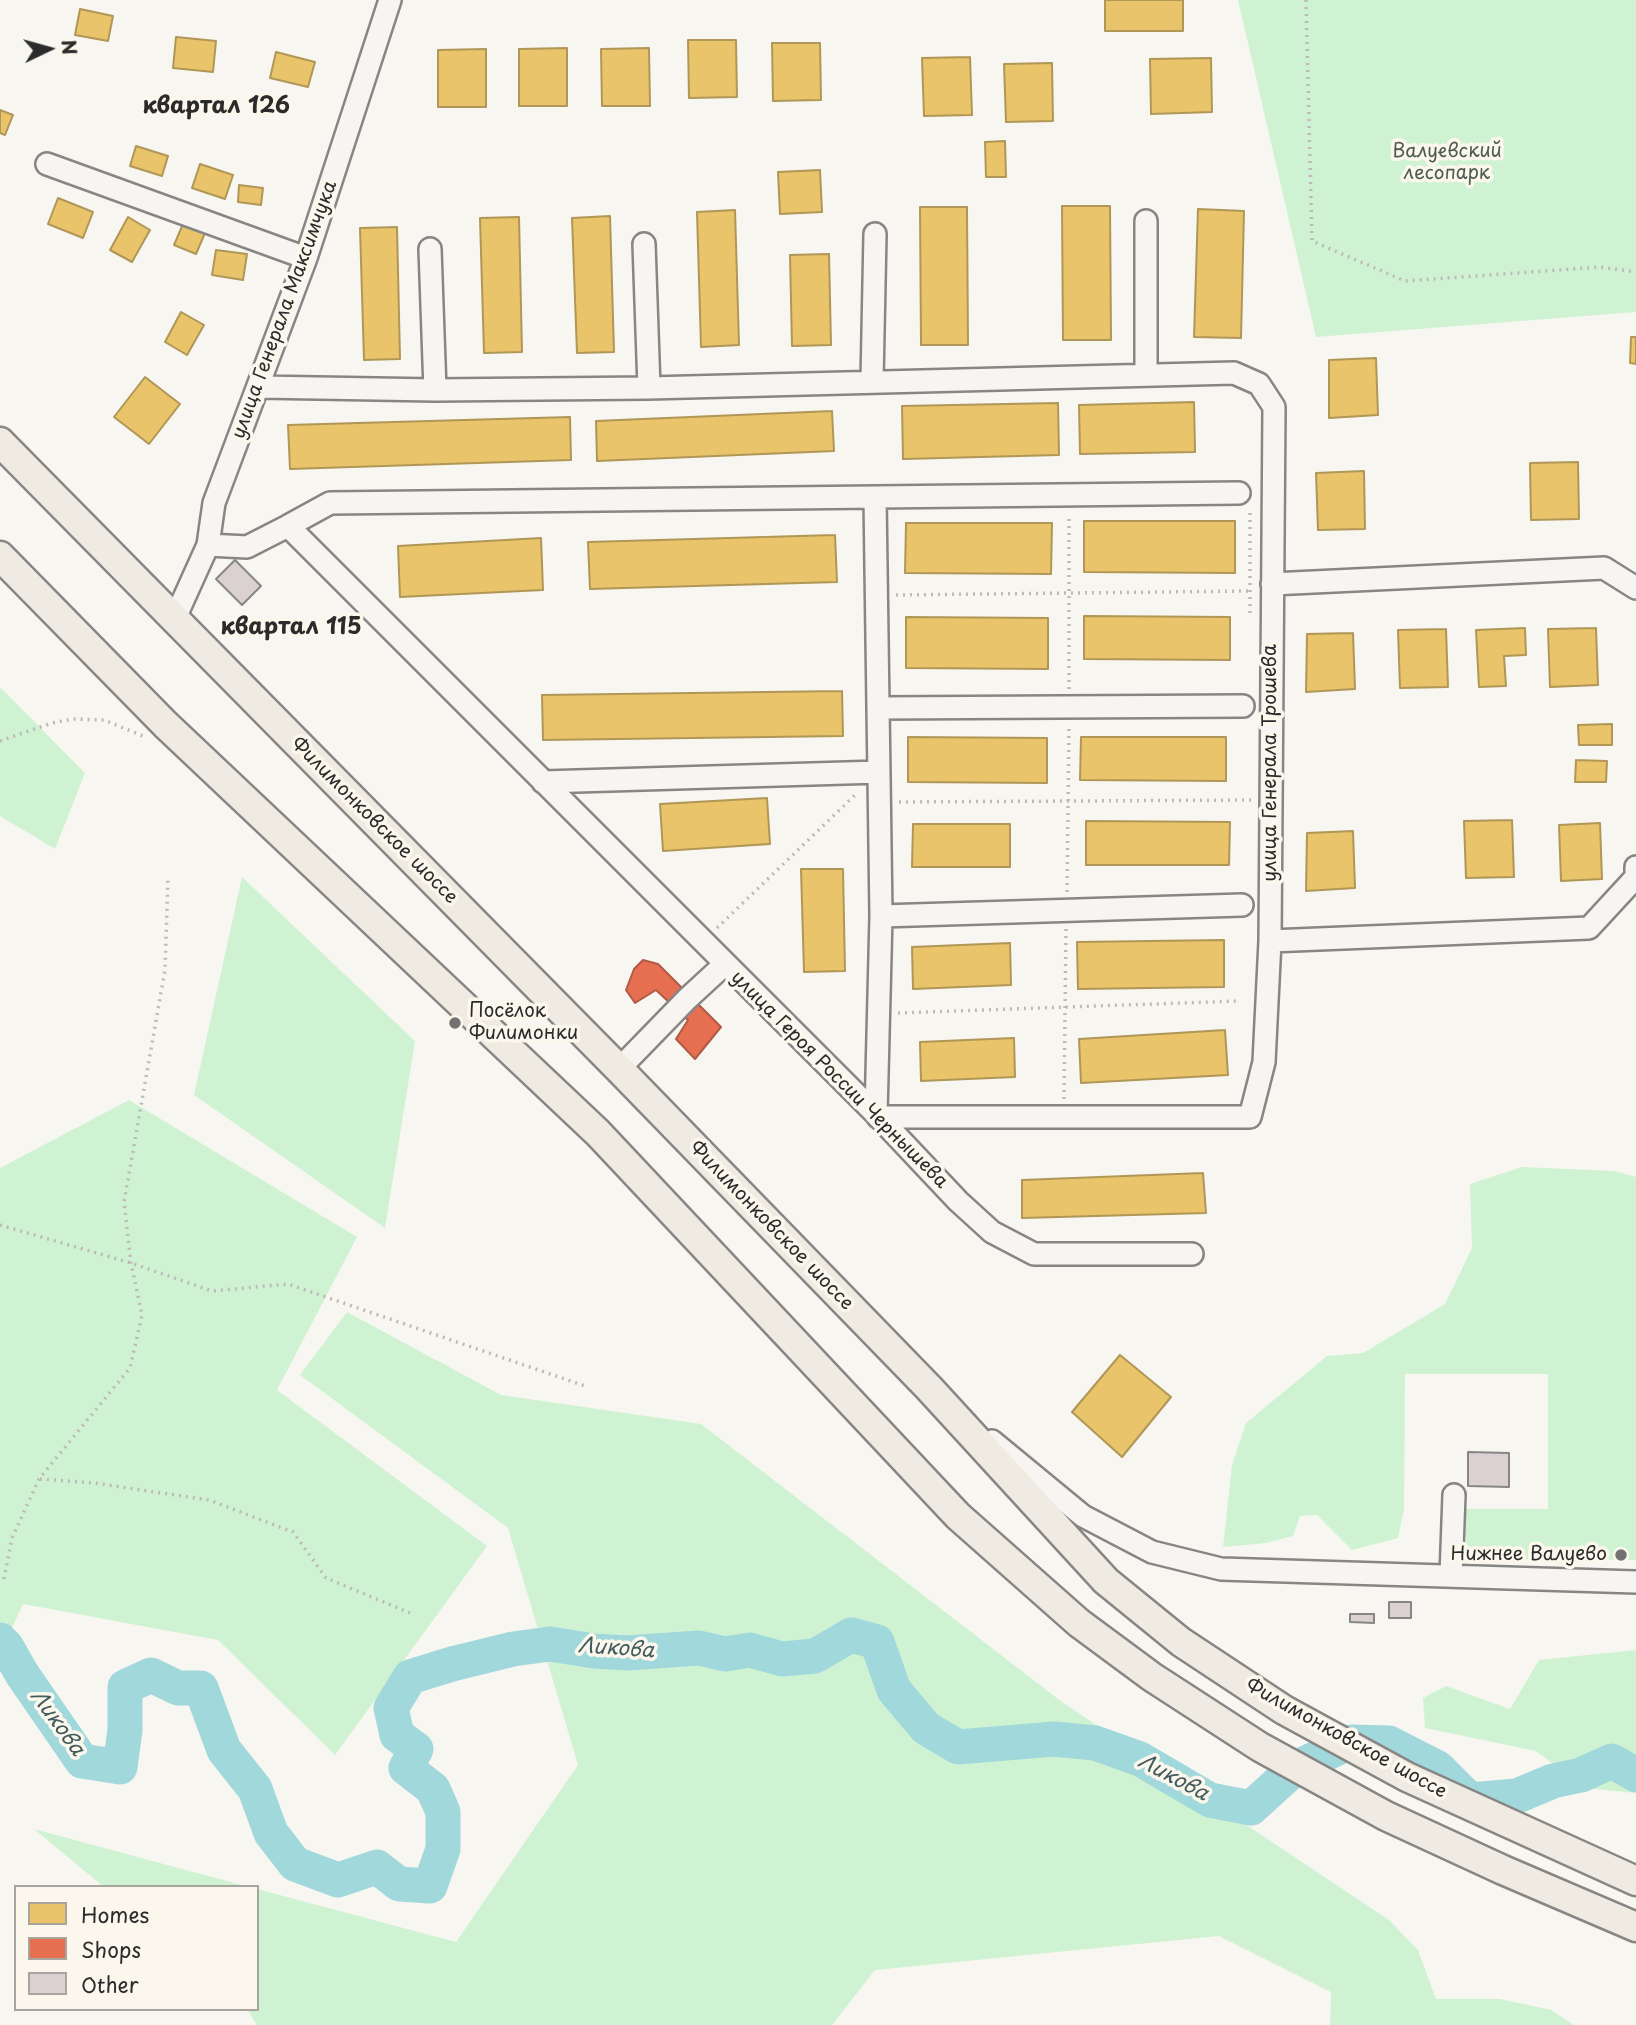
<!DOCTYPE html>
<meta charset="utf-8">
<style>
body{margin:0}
#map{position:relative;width:1636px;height:2025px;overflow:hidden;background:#f8f6f0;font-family:"Playpen Sans",sans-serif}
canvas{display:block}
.legend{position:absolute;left:14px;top:1885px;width:245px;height:126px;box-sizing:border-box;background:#fbf7ec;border:2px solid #a8a59f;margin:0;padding:9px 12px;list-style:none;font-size:21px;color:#2b2b2b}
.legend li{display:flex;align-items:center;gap:14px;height:35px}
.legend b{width:35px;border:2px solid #a8a59f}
.north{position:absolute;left:14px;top:14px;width:70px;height:70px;-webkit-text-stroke:5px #fbf7ec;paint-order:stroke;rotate:85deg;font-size:19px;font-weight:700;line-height:28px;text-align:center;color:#2b2b2b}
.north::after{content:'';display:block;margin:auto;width:24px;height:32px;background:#2b2b2b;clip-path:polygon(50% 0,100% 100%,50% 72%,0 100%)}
</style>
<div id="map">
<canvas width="1636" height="2025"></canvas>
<ul class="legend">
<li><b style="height:19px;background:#e9c46a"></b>Homes</li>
<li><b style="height:19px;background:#e76f51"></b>Shops</li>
<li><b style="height:19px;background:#dbd1d3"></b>Other</li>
</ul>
<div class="north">N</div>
</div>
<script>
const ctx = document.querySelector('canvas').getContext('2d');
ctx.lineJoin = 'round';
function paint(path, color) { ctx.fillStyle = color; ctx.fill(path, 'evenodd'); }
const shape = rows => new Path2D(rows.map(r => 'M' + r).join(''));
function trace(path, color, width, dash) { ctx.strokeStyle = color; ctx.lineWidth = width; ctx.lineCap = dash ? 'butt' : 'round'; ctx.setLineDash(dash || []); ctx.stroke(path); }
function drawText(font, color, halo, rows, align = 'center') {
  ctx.font = font + ' "Playpen Sans",sans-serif'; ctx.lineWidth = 7; ctx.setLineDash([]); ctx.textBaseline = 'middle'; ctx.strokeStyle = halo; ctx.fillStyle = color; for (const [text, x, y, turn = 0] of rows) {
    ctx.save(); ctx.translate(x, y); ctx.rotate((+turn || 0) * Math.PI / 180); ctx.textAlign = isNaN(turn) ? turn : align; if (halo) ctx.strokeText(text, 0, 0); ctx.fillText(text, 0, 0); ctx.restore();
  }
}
paint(shape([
 [1238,0,1636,0,1636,312,1316,337],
 [0,687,85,773,55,849,0,816],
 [242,877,415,1041,385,1228,194,1095],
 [129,1100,357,1237,277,1390,487,1546,335,1755,218,1640,23,1604,0,1654,0,1168],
 [1522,1167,1615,1171,1636,1177,1636,1560,1467,1559,1465,1509,1548,1509,1548,1374,1405,1374,1404,1509,1398,1538,1352,1550,1317,1515,1300,1516,1293,1536,1266,1543,1223,1547,1232,1465,1246,1423,1327,1356,1363,1353,1445,1304,1472,1248,1470,1184],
 [347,1312,501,1395,701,1424,1062,1702,1389,1920,1418,1950,1436,1999,1500,1999,1551,2010,1574,2025,1330,2025,1331,1992,1219,1936,875,1970,832,2025,257,2025,247,2009,257,2009,257,1889,456,1942,578,1765,508,1528,300,1375],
 [1636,1650,1636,1793,1584,1788,1536,1751,1425,1728,1423,1698,1446,1686,1510,1709,1539,1660],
 [34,1829,249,1887,104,1887]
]), '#cff3d2');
const homes = shape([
 [1105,0,1183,0,1183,31,1105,31,1105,0],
 [80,9,113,16,108,41,75,35,80,9],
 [176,37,216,41,213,72,173,68,176,37],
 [688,40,736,40,737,97,689,98,688,40],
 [772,43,820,43,821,100,773,101,772,43],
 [567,48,567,106,519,106,519,49,567,48],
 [649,48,650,106,602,106,601,49,649,48],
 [486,49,486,107,438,107,438,50,486,49],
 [276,52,315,62,308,87,270,78,276,52],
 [970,57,972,115,924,116,922,58,970,57],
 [1211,58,1212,112,1151,114,1150,59,1211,58],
 [1052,63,1053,121,1006,122,1004,64,1052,63],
 [0,110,13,115,5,135,0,133,0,110],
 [1005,141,1006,177,986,177,985,142,1005,141],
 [136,146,168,156,162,176,130,166,136,146],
 [200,164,233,175,225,199,192,188,200,164],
 [820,170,822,212,780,214,778,172,820,170],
 [239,185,263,188,261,205,238,202,239,185],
 [58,198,93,212,83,238,48,224,58,198],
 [1062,206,1110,206,1111,340,1063,340,1062,206],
 [920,207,967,207,968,345,921,345,920,207],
 [1198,209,1244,211,1241,338,1194,337,1198,209],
 [735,210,739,345,701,347,697,212,735,210],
 [610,216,614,352,577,353,572,218,610,216],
 [128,217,150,230,132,262,110,250,128,217],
 [519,217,522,352,484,353,480,218,519,217],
 [183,224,205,233,196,254,174,245,183,224],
 [397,227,400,359,364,360,360,228,397,227],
 [216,250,247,254,243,280,212,275,216,250],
 [829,254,831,345,792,346,790,255,829,254],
 [181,312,204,325,187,355,165,342,181,312],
 [1631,337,1636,337,1636,364,1630,363,1631,337],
 [1376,358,1378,415,1329,418,1329,360,1376,358],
 [145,377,180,404,149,444,114,417,145,377],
 [1194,402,1195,452,1080,454,1079,405,1194,402],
 [1058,403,1059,455,903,459,902,406,1058,403],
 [832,411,834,451,597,461,596,421,832,411],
 [570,417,571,460,290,469,288,425,570,417],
 [1578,462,1579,519,1531,520,1530,463,1578,462],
 [1364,471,1365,529,1318,530,1316,473,1364,471],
 [1084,521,1235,521,1235,573,1084,572,1084,521],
 [906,523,1052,523,1051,574,905,573,906,523],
 [835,535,837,582,590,589,588,542,835,535],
 [541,538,543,590,400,597,398,546,541,538],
 [1084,616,1230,617,1230,660,1084,659,1084,616],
 [906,617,1048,618,1048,669,906,668,906,617],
 [1525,628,1526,655,1504,656,1506,686,1479,687,1476,630,1525,628],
 [1596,628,1598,685,1550,687,1548,629,1596,628],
 [1446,629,1448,687,1400,688,1398,630,1446,629],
 [1353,633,1355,689,1306,692,1307,634,1353,633],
 [842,691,843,736,543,740,542,695,842,691],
 [1612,724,1612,745,1579,745,1578,725,1612,724],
 [908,737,1047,738,1047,783,908,782,908,737],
 [1081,737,1226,737,1226,781,1080,780,1081,737],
 [1576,760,1607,761,1606,782,1575,782,1576,760],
 [767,798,770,844,663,851,660,804,767,798],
 [1512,820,1514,877,1466,878,1464,821,1512,820],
 [1086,821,1230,822,1229,865,1086,865,1086,821],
 [1600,823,1602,879,1561,881,1559,825,1600,823],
 [913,824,1010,824,1010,867,912,867,913,824],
 [1353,831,1355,888,1306,891,1307,833,1353,831],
 [801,869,843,869,845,971,804,972,801,869],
 [1224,940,1224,987,1078,989,1077,942,1224,940],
 [1010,943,1011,985,913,989,912,947,1010,943],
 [1225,1030,1228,1075,1081,1083,1079,1039,1225,1030],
 [1014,1038,1015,1077,921,1081,920,1042,1014,1038],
 [1203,1173,1206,1213,1022,1218,1022,1180,1203,1173],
 [1120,1355,1171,1397,1122,1457,1072,1412,1120,1355]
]);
paint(homes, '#e9c46a');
trace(homes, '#b09657', 2);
const shops = shape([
 [643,960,658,964,721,1027,695,1059,676,1039,688,1020,656,990,635,1003,626,990,634,969,643,960]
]);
paint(shops, '#e76f51');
trace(shops, '#af5b46', 2);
trace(shape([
 [0,1640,6,1646,22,1674,82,1761,120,1767,125,1730,125,1687,151,1675,178,1688,201,1688,224,1750,255,1789,271,1833,295,1864,338,1880,377,1867,399,1884,430,1886,443,1849,443,1812,433,1789,406,1768,416,1749,397,1735,391,1708,410,1677,452,1664,513,1649,550,1644,594,1651,627,1653,699,1648,725,1654,750,1650,782,1659,815,1656,851,1635,877,1642,894,1690,926,1728,958,1747,1054,1739,1095,1743,1140,1759,1210,1800,1251,1808,1295,1768,1351,1742,1389,1743,1438,1768,1470,1800,1517,1796,1553,1781,1581,1775,1612,1761,1636,1775]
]), '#a0d8dc', 35);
const building = shape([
 [235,560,261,586,242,605,216,579,235,560],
 [1468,1452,1509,1453,1509,1487,1468,1486,1468,1452],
 [1389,1602,1411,1602,1411,1618,1389,1618,1389,1602],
 [1350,1614,1374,1614,1374,1623,1350,1622,1350,1614]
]);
paint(building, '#dbd1d3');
trace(building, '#878684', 2);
const minor = shape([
 [47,164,306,258],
 [644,244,649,388],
 [430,249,435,390],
 [1146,375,1146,221],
 [872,381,875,234],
 [259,387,435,390,649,388,1234,373,1259,384,1274,407,1270,941,1264,1062,1250,1117,878,1117],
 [875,498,881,916,876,1114],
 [288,526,330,503,1239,493],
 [208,545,247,547,288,526,876,1114,958,1201,992,1232,1034,1254,1192,1254],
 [1272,584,1604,568,1636,588],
 [175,618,208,545,214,503,306,258,390,0],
 [878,708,1243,706],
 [543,782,879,772],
 [881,916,1242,905],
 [1270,941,1589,928,1636,877,1636,867],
 [619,1069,687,999,725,964],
 [992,1441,1083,1516,1152,1552,1221,1569,1636,1582],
 [1451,1576,1454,1495]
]);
const major = shape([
 [0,442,619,1069,929,1388,1106,1581,1181,1642,1284,1710,1407,1777,1636,1881],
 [0,556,166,725,598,1133,958,1516,1079,1623,1152,1677,1260,1747,1386,1816,1503,1870,1636,1927]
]);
trace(minor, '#878684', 26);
trace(major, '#878684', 33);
trace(shape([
 [1306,0,1312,241,1405,281,1600,267,1636,272],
 [896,595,1250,591],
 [1250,613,1250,509],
 [1069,689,1069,515],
 [0,741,52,723,73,719,104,720,143,736],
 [899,802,1251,800],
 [1067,892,1069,725],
 [717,928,857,793],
 [898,1013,1239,1001],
 [1064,1099,1066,928],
 [0,1225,131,1263,212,1291,288,1284,588,1387],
 [40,1479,94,1483,209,1500,293,1532,326,1578,410,1613],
 [4,1579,12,1538,39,1479,130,1368,142,1315,131,1263,124,1202,165,970,168,877]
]), '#bcbab8', 3.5, [2, 5]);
trace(minor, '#f6f5f1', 21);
trace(major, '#f0ebe2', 28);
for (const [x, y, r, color] of [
 [455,1023,7,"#737270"],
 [1621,1555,7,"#737270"]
]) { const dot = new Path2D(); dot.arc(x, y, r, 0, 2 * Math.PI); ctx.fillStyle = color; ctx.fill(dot); trace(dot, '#fbf7ec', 2.5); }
drawText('19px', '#4c5c4f', '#fbf7ec', [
 ["Валуевский",1447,152],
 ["лесопарк",1447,174]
]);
drawText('19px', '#2b2b2b', '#fbf7ec', [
 ["улица Генерала Максимчука",285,310,-70],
 ["улица Генерала Трошева",1271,763,-90],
 ["Филимонковское шоссе",374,821,45],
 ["улица Героя России Чернышева",839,1080,45],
 ["Филимонковское шоссе",771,1226,46],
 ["Филимонковское шоссе",1346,1739,29]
]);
drawText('19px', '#2b2b2b', '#fbf7ec', [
 ["Посёлок",469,1012],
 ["Филимонки",469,1034],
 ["Нижнее Валуево",1607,1555,"right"]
], 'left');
drawText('italic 21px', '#435b5e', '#fbf7ec', [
 ["Ликова",616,1649,4],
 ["Ликова",57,1723,54],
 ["Ликова",1173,1778,28]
]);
drawText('bold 23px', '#2b2b2b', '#fbf7ec', [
 ["квартал 126",216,107],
 ["квартал 115",291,628]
]);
</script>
